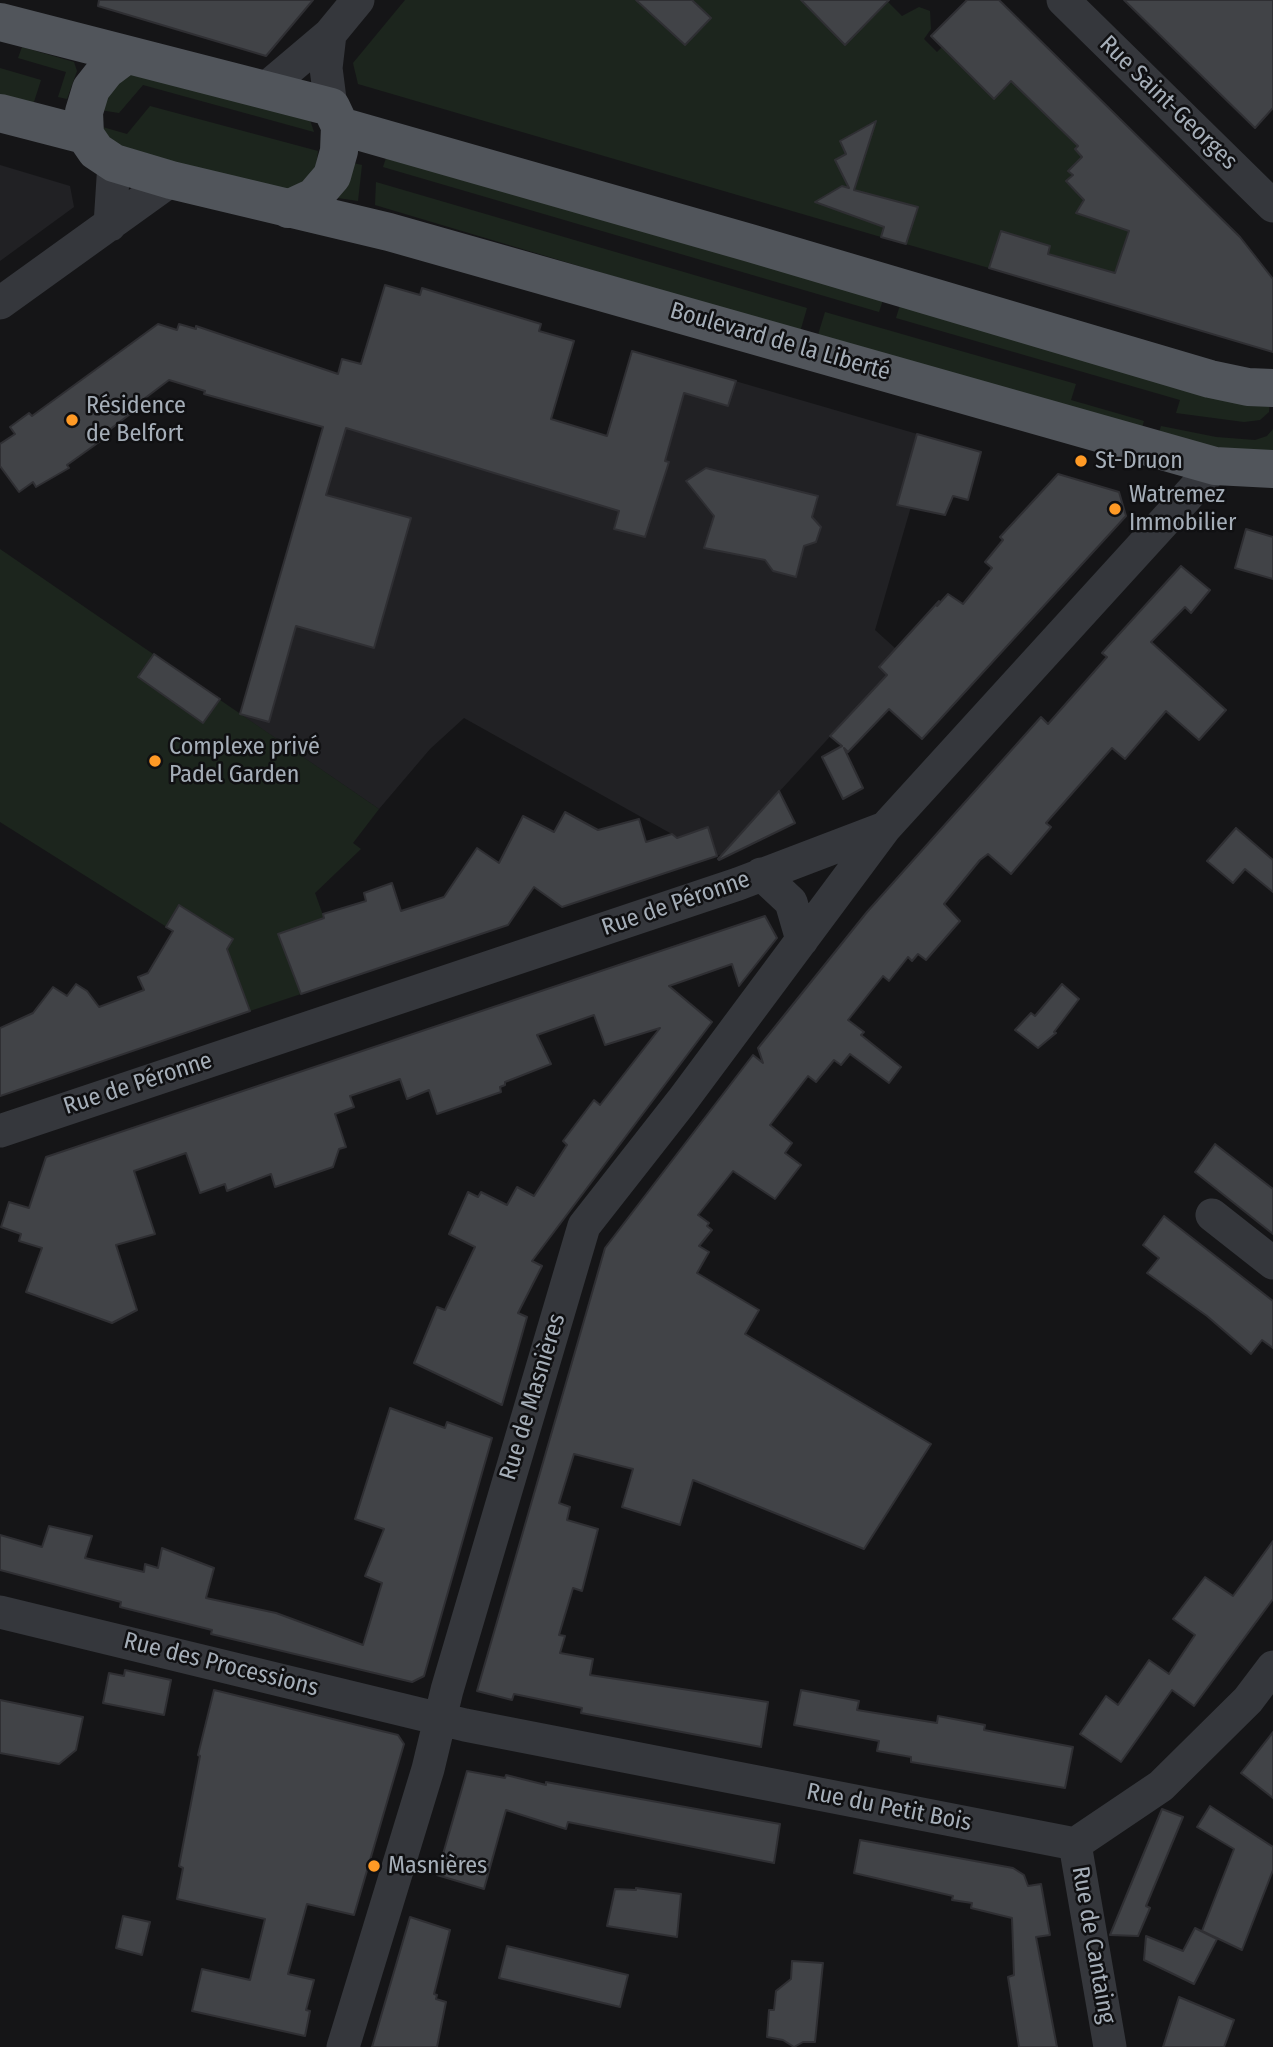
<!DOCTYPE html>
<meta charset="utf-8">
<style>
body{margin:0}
canvas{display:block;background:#151517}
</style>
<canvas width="1273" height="2047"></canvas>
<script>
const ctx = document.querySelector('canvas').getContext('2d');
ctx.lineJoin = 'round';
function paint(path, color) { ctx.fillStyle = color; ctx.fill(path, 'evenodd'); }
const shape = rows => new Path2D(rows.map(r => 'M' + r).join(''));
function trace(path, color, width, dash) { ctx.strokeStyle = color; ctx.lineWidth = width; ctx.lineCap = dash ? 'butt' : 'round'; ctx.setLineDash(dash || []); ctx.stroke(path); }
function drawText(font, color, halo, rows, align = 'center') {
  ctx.font = font + ' "Fira Sans Condensed",sans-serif'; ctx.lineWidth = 5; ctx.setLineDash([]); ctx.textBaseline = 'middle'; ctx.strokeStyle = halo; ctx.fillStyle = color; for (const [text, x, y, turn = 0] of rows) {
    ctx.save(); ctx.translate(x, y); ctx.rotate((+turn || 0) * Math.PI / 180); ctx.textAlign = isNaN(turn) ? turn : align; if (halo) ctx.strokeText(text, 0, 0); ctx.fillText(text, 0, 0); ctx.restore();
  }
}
paint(shape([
 [0,165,70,186,74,207,0,261],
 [632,351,931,438,875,630,906,658,884,678,742,832,747,846,713,857,464,718,430,749,379,809,240,714,342,359,606,436]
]), '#212124');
paint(shape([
 [405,0,636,0,685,45,711,18,692,0,801,0,845,44,888,2,902,16,919,7,930,11,931,29,924,39,937,52,954,35,994,98,1011,81,1048,116,1112,111,1075,149,1082,157,1068,170,1073,175,1066,182,1073,189,1100,162,1077,213,1135,225,1128,232,1123,250,1154,291,1048,254,1050,246,1001,231,989,268,906,244,917,208,893,201,881,237,358,84,353,63],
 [22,47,74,62,77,71,67,99,58,97,66,72,18,58],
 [0,68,41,80,32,108,0,99],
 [132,73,310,120,314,132,143,85,119,113,100,110,102,96],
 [150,106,318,151,316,167,309,181,283,193,117,155,99,126,127,134],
 [387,155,883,300,879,312,383,167],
 [353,163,362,165,358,201,338,198],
 [376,182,807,308,800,332,375,205],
 [900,305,1270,400,1269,412,1260,420,1244,422,1176,413,1180,400,896,318],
 [825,312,1076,384,1071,400,1144,421,1141,431,817,338],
 [1161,426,1216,437,1255,440,1267,436,1273,429,1273,456,1233,455,1158,436],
 [0,549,379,809,353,843,361,849,315,893,346,979,250,1011,235,970,0,822]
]), '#1c251d');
const building = shape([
 [99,0,313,0,266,56,98,6,99,0],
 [636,0,692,0,711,18,685,45,636,0],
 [801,0,889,0,845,45,801,0],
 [967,0,999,0,1240,237,1273,279,1273,352,989,268,1001,231,1050,246,1048,254,1115,273,1129,231,1076,213,1084,200,1066,181,1073,175,1068,171,1082,157,1075,149,1078,146,1011,81,994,99,931,36,967,0],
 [1124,0,1273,0,1273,108,1255,128,1124,0],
 [876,121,854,190,918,207,906,244,881,237,884,227,815,202,842,186,849,188,835,160,846,154,840,141,876,121],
 [385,285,420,295,422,288,541,324,539,331,574,341,551,419,607,436,632,351,736,381,728,406,684,393,665,461,669,462,645,537,614,529,619,511,346,428,326,495,411,518,374,648,296,626,269,722,240,714,323,427,204,394,205,391,169,380,132,408,134,411,104,434,106,437,67,465,69,468,36,487,33,482,19,492,0,466,0,444,15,434,10,427,29,413,32,416,158,324,177,330,179,324,196,329,196,326,338,374,342,359,361,364,385,285],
 [917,434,981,452,968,500,953,496,945,515,897,505,917,434],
 [706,468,818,496,812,517,821,527,816,542,804,546,796,577,773,571,765,560,704,548,714,516,686,481,706,468],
 [1058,474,1119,492,1126,516,922,739,889,709,848,752,844,748,863,788,843,799,822,757,842,746,830,736,887,675,879,667,939,601,937,606,948,594,963,604,992,568,985,562,1003,540,1000,537,1058,474],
 [1246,529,1273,537,1273,579,1235,568,1246,529],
 [1181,566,1210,590,1191,613,1185,607,1151,642,1226,710,1199,740,1166,711,1125,759,1112,748,1046,823,1051,827,1011,874,988,854,980,860,944,904,960,921,926,960,918,954,912,961,908,957,889,981,883,976,848,1020,864,1032,861,1035,901,1067,889,1083,850,1054,841,1065,834,1060,816,1082,808,1076,770,1125,792,1143,785,1153,801,1165,775,1199,733,1171,698,1215,709,1223,707,1226,712,1230,699,1246,709,1252,697,1273,759,1310,745,1334,931,1444,864,1549,693,1480,680,1525,622,1507,633,1469,574,1454,559,1503,570,1507,567,1520,598,1529,582,1591,573,1588,559,1635,565,1636,560,1653,593,1659,590,1675,768,1702,761,1747,581,1713,582,1708,514,1694,512,1700,477,1691,605,1248,753,1055,763,1063,758,1048,867,912,1041,717,1048,724,1107,657,1102,653,1181,566],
 [154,654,220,699,203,723,138,677,154,654],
 [779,791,795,823,719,860,718,859,779,791],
 [565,812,598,830,639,819,646,842,672,834,677,838,708,827,717,856,562,907,534,887,508,925,301,994,278,934,324,918,323,914,366,901,364,893,392,883,401,911,444,897,477,848,499,863,523,816,554,832,565,812],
 [1236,828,1273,860,1273,892,1245,869,1233,883,1207,861,1236,828],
 [179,905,233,939,227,949,250,1011,0,1096,0,1028,33,1013,53,987,67,996,76,984,87,991,99,1007,144,990,138,977,148,973,173,931,166,927,179,905],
 [765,916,777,938,739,986,732,964,669,986,712,1022,532,1261,542,1266,518,1313,527,1317,502,1405,414,1363,437,1307,445,1310,475,1247,449,1234,468,1192,478,1197,481,1192,507,1205,517,1187,534,1196,567,1145,563,1141,594,1100,600,1105,660,1028,605,1045,594,1015,537,1035,551,1064,505,1082,505,1085,500,1087,501,1092,437,1114,429,1090,407,1099,400,1079,350,1096,354,1107,335,1114,346,1147,339,1149,333,1167,275,1187,271,1174,227,1191,225,1184,200,1193,186,1153,134,1171,155,1234,116,1245,137,1310,112,1323,26,1292,42,1248,19,1241,21,1234,1,1227,9,1202,29,1208,46,1157,765,916],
 [1062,984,1079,999,1054,1032,1056,1033,1038,1048,1015,1030,1031,1013,1035,1016,1062,984],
 [1215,1144,1273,1189,1273,1234,1195,1172,1215,1144],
 [1164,1216,1273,1301,1273,1348,1262,1340,1251,1354,1207,1316,1147,1273,1159,1258,1143,1245,1164,1216],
 [390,1408,445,1428,447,1422,492,1438,424,1676,412,1682,211,1634,212,1630,120,1607,121,1602,0,1570,0,1535,42,1547,49,1526,92,1536,85,1558,144,1572,145,1564,158,1568,162,1548,214,1568,206,1598,276,1613,363,1645,382,1583,365,1576,384,1529,355,1519,390,1408],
 [1273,1541,1273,1599,1194,1706,1172,1690,1121,1762,1080,1734,1106,1696,1118,1705,1149,1660,1169,1674,1195,1635,1173,1619,1205,1577,1233,1596,1273,1541],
 [125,1670,171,1680,164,1715,103,1703,109,1673,124,1676,125,1670],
 [214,1690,398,1735,404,1744,354,1915,307,1904,288,1974,314,1980,306,2010,310,2011,305,2036,192,2011,202,1969,250,1980,265,1919,177,1899,183,1868,179,1866,200,1756,198,1755,214,1690],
 [801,1690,859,1701,857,1710,937,1723,938,1716,985,1725,984,1730,1073,1747,1065,1788,911,1762,911,1757,877,1751,879,1741,794,1725,801,1690],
 [0,1700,83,1717,76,1750,59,1764,0,1753,0,1700],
 [1273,1732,1273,1798,1241,1773,1273,1732],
 [467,1771,505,1778,506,1775,546,1785,546,1782,780,1824,774,1863,568,1822,566,1829,506,1810,484,1889,437,1875,467,1771],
 [1210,1806,1273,1847,1273,1870,1242,1950,1202,1931,1234,1849,1197,1827,1210,1806],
 [1162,1809,1183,1817,1146,1906,1150,1908,1138,1936,1110,1935,1162,1809],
 [860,1840,1013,1868,1024,1875,1028,1886,1041,1884,1050,1935,1036,1937,1057,2047,1019,2047,1008,1977,1014,1975,1012,1918,971,1908,972,1903,952,1900,953,1896,854,1873,860,1840],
 [636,1888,681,1894,677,1937,607,1926,615,1889,636,1890,636,1888],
 [123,1916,150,1922,142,1955,116,1948,123,1916],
 [410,1917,450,1930,434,1994,437,1995,436,1999,446,2002,437,2047,372,2047,410,1917],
 [1195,1928,1217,1939,1194,1984,1144,1960,1146,1936,1183,1951,1195,1928],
 [507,1946,628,1975,620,2007,499,1978,507,1946],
 [792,1961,823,1963,815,2042,803,2042,794,2047,783,2040,767,2037,769,2010,774,2010,776,1991,791,1979,792,1961],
 [1179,1997,1234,2020,1224,2047,1163,2047,1179,1997]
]);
paint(building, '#414347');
trace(building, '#2f2f33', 2);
trace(shape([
 [1063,0,1273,206],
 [330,34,326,68,331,107],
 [265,89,330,34,358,0],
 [110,225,114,163],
 [0,303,171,180],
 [761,874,791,902,802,940],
 [0,1131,738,884,885,828],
 [1212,1215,1273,1263],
 [0,1612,465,1725,1075,1844,1161,1786,1248,1700,1273,1667],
 [1075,1844,1110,2047],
 [343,2047,428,1769,447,1690,584,1226,682,1101,885,828,1215,466]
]), '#35373c', 33);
trace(shape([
 [0,22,331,107,340,126,339,151,332,176,314,197,288,209],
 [126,55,106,70,91,89,84,112,85,135,96,151,114,163,171,180,389,232,1215,466,1273,469],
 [0,113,85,135],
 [340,126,750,243,1210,379,1248,387,1273,388]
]), '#51555b', 38);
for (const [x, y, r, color] of [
 [72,420,7,"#ff9a25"],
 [1081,461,7,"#ff9a25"],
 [1115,509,7,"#ff9a25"],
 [155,761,7,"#ff9a25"],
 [374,1866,7,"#ff9a25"]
]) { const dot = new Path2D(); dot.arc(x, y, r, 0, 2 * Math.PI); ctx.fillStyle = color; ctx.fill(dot); trace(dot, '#101012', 2.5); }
drawText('24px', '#a5aeb8', '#101012', [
 ["Rue Saint-Georges",1168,103,44],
 ["Boulevard de la Liberté",780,342,16],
 ["Rue de Péronne",676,904,-19],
 ["Rue de Péronne",138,1084,-18],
 ["Rue de Masnières",533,1397,-73],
 ["Rue des Processions",221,1665,14],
 ["Rue du Petit Bois",889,1808,11],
 ["Rue de Cantaing",1093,1945,80]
]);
drawText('24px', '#a5aeb8', '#101012', [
 ["Résidence",86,406],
 ["de Belfort",86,434],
 ["St-Druon",1095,461],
 ["Watremez",1129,495],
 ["Immobilier",1129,523],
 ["Complexe privé",169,747],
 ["Padel Garden",169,775],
 ["Masnières",388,1866]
], 'left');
</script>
